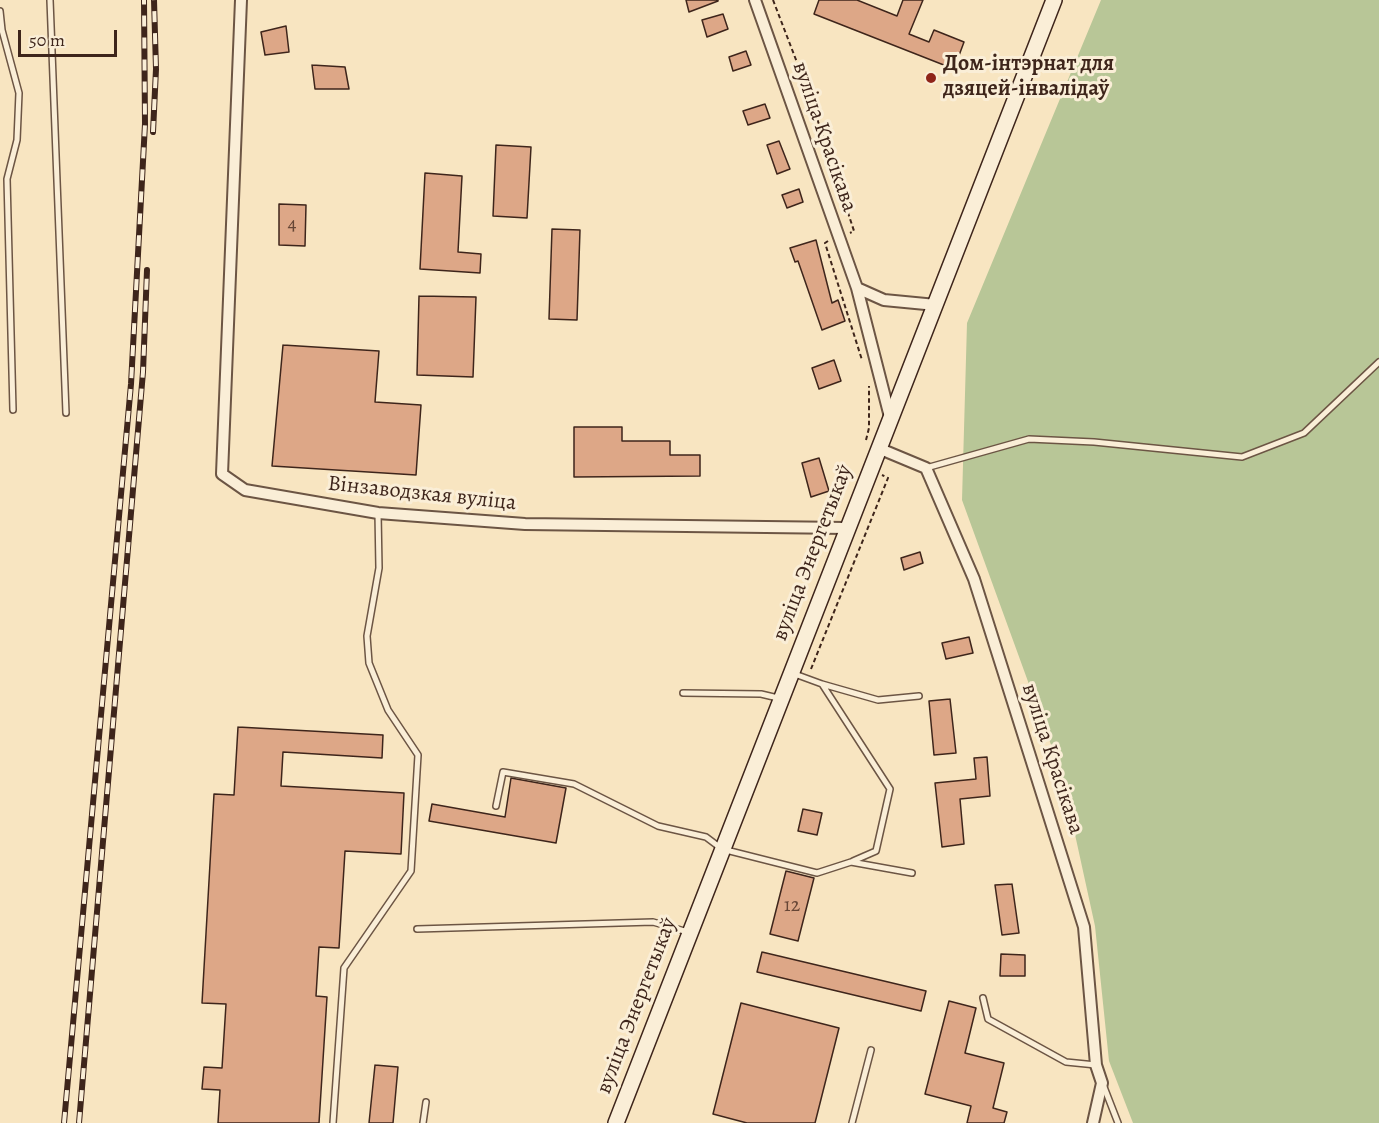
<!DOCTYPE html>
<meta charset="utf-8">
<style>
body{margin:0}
#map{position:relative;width:1379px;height:1123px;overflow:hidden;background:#f8e5c1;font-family:Alegreya,serif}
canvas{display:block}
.scale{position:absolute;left:18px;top:30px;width:99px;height:27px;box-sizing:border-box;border:3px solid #3e251b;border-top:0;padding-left:8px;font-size:18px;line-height:21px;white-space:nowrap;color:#3e251b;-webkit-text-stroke:4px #faeed7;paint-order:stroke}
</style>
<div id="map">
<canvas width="1379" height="1123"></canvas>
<div class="scale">50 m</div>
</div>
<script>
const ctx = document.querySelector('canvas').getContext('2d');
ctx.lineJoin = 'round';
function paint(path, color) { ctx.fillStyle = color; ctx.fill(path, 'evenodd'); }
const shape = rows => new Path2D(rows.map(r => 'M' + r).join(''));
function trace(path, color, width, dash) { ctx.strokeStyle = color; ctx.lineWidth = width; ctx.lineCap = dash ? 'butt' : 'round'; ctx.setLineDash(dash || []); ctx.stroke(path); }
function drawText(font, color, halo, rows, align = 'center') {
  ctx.font = font + ' Alegreya,serif'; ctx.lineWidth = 6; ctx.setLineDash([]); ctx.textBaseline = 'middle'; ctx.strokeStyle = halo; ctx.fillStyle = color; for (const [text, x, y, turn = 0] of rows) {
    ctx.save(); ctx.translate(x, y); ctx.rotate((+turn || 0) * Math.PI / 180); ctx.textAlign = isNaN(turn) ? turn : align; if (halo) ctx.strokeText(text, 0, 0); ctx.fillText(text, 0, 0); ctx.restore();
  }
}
paint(shape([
 [1101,0,1379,0,1379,1123,1133,1123,1109,1061,1095,926,1062,775,962,500,967,323]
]), '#b8c697');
const building = shape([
 [686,0,718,0,718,1,689,12,686,0],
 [819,0,857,0,897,16,903,0,923,0,909,34,929,42,934,30,964,42,954,69,814,14,819,0],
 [723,14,728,29,707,37,702,20,723,14],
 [286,26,289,52,265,55,261,32,286,26],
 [746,51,751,65,733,71,729,57,746,51],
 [312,65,345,67,349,89,315,89,312,65],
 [765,104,770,118,748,125,743,111,765,104],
 [779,141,790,169,777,174,767,145,779,141],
 [496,145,531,147,527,218,493,216,496,145],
 [425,173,462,176,458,252,481,254,480,273,420,269,425,173],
 [799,189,803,202,787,208,782,195,799,189],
 [279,204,306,205,305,246,279,245,279,204],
 [552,229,580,230,577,320,549,319,552,229],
 [816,240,832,303,838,300,845,321,822,330,798,261,795,262,790,248,816,240],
 [419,296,476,297,473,377,417,375,419,296],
 [283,345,379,351,375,402,421,405,416,475,272,466,283,345],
 [834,360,841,381,819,389,812,368,834,360],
 [574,427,622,427,622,441,670,441,670,455,700,455,700,476,574,477,574,427],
 [819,458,829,491,811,497,802,463,819,458],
 [920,552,923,563,904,570,901,558,920,552],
 [969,637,973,653,946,659,942,643,969,637],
 [950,699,956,753,934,755,929,701,950,699],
 [238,727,383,735,382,758,283,752,281,786,404,793,401,854,345,851,339,948,319,947,316,996,327,997,319,1123,218,1123,220,1090,202,1089,204,1067,222,1068,226,1004,202,1003,214,794,234,795,238,727],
 [987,757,990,796,960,799,964,844,942,847,935,783,976,779,974,758,987,757],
 [511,778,566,788,556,843,429,821,432,804,505,817,511,778],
 [803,809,822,813,817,835,798,831,803,809],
 [786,871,814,878,798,941,770,934,786,871],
 [1012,884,1019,933,1002,935,995,885,1012,884],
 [762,952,926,991,921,1011,757,972,762,952],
 [1001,954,1025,955,1025,976,1000,976,1001,954],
 [949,1001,976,1008,965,1053,1004,1063,993,1108,1007,1112,1004,1123,967,1123,971,1106,925,1094,949,1001],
 [741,1003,839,1028,815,1123,747,1123,713,1114,741,1003],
 [375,1065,398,1067,393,1123,369,1123,375,1065]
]);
paint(building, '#dda787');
trace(building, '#3e251b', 1.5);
const service = shape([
 [50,0,66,413],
 [0,11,2,30,19,93,17,140,7,179,13,410],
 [926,468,1029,439,1094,442,1242,457,1304,433,1379,362],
 [792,673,822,684,890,789,876,851,853,861],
 [822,684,878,700,919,696],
 [683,693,761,694,778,698],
 [496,806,503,772,574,784,658,826,706,837,722,849,817,873,851,862,912,873],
 [417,929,653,922,688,932],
 [983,998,988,1019,1066,1062,1096,1065],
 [1104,1087,1118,1123],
 [333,1123,344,968,411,871,418,755,388,710,369,663,367,636,379,568,378,513],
 [423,1123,426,1102],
 [852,1123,871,1050]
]);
const minor = shape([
 [241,0,222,474,245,490,378,513,525,524,846,528],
 [755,0,857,288,890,417],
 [857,288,884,300,936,305],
 [878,448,926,468,974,579,1037,778,1084,927,1096,1065,1102,1083,1093,1123]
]);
const secondary = shape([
 [616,1123,1054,0]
]);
trace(service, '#6c5544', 8);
trace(minor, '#6c5544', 14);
trace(secondary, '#3e251b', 18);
trace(shape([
 [773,0,808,91,854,231,850,233],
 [828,241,825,243,862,360],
 [866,440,869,428,869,386],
 [811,669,888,478,882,475]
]), '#3e251b', 2, [4.5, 3]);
trace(service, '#faeed7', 5);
trace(minor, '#faeed7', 10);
trace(secondary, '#faeed7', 15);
const rail = shape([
 [153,132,156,69,154,0],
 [64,1123,131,384,145,124,144,0],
 [79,1123,143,372,147,270]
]);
trace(rail, '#3e251b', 6);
trace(rail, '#faeed7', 4, [11]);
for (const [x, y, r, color] of [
 [931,78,6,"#8f2418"]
]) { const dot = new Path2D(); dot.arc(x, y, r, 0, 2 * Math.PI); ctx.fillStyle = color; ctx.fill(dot); trace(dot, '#faeed7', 2); }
drawText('20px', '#664636', null, [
 ["4",292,225],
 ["12",792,906]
]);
drawText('bold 22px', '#3e251b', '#faeed7', [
 ["Дом-інтэрнат для",943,65],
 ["дзяцей-інвалідаў",943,90]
], 'left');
drawText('22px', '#3e251b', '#faeed7', [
 ["вуліца Красікава",824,137,71],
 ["Вінзаводзкая вуліца",422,494,6],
 ["вуліца Энергетыкаў",813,553,-69],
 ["вуліца Красікава",1052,759,72],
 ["вуліца Энергетыкаў",637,1006,-69]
]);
</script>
